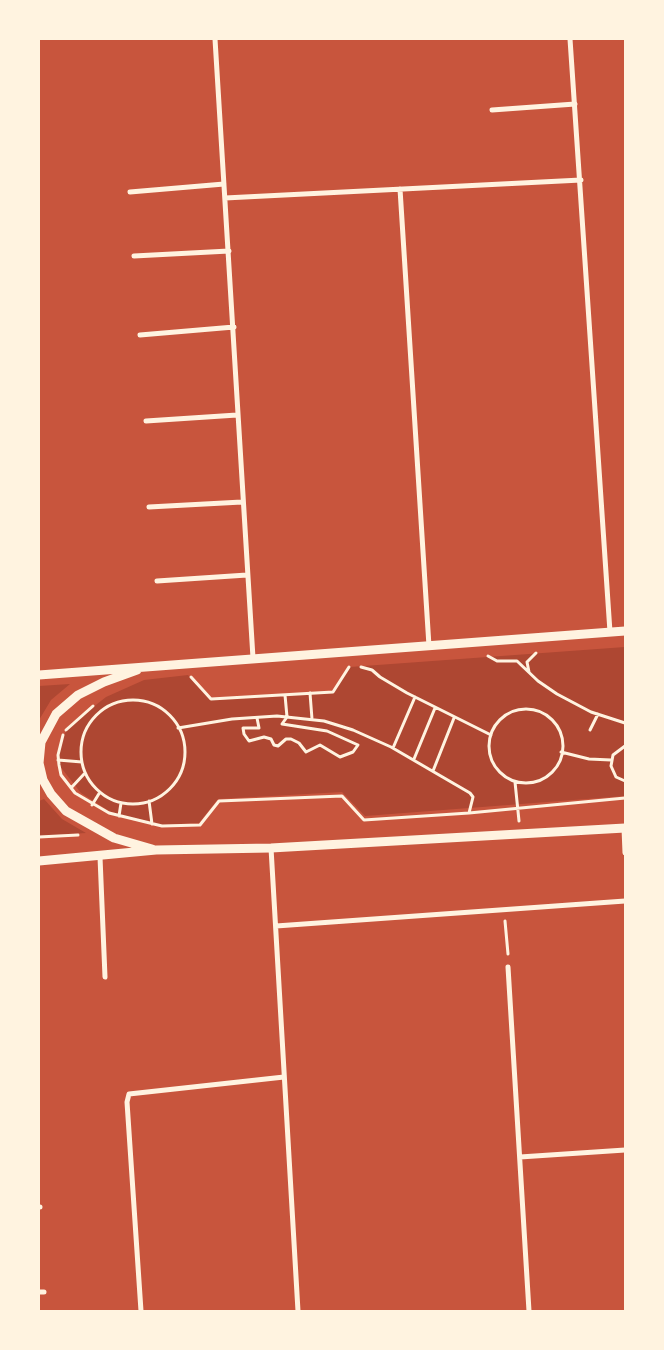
<!DOCTYPE html>
<style>
body{margin:0}
#map{position:relative;width:664px;height:1350px;overflow:hidden;background:#c8553d;font-family:"IBM Plex Sans",sans-serif}
canvas{display:block}
.frame{position:absolute;inset:0;border:40px solid #fff3e0;pointer-events:none}
</style>
<div id="map">
<canvas width="664" height="1350"></canvas>
<div class="frame"></div>
</div>
<script>
const ctx = document.querySelector('canvas').getContext('2d');
ctx.lineJoin = 'round';
function paint(path, color) { ctx.fillStyle = color; ctx.fill(path, 'evenodd'); }
const shape = rows => new Path2D(rows.map(r => 'M' + r).join(''));
function trace(path, color, width, dash) { ctx.strokeStyle = color; ctx.lineWidth = width; ctx.lineCap = dash ? 'butt' : 'round'; ctx.setLineDash(dash || []); ctx.stroke(path); }
paint(shape([
 [625,647,625,796,365,816,342,792,218,799,199,823,163,825,133,819,109,811,81,793,59,765,59,755,63,738,68,727,106,697,144,680,188,675,210,700,333,693,350,667],
 [70,684,51,700,39,720,39,686],
 [44,799,62,819,86,833,39,836,39,801]
]), '#ae4732');
trace(shape([
 [488,656,497,661,517,661,538,681,557,694,591,712,625,723],
 [361,667,372,670,380,677,407,693,491,735],
 [529,672,527,662,536,653],
 [191,677,211,699,333,692,349,667],
 [310,693,312,719],
 '81 752a52 52 0 1 1 104 0a52 52 0 1 1-104 0Z',
 '489 746a37 37 0 1 1 74 0a37 37 0 1 1-74 0Z',
 [257,718,259,728,243,728,244,734,249,741,264,737,271,739,274,745,278,746,286,739,291,739,299,743,306,752,320,745,340,757,353,752,358,745,327,731,282,724,287,717,285,695],
 [178,728,232,719,277,716,324,721,353,730,391,747,470,793,473,797,469,813],
 [66,730,93,706],
 [590,730,598,714],
 [63,735,58,755,59,765,61,775,75,793,109,813,162,826,200,825,219,801,342,796,364,820,469,813,625,798],
 [625,746,613,755,611,766,616,777,625,781],
 [393,748,415,697],
 [561,752,589,759,611,760],
 [414,759,435,708],
 [58,760,82,762],
 [433,771,454,718],
 [515,782,519,821],
 [71,788,85,773],
 [149,801,152,824],
 [92,805,100,792],
 [119,816,121,803],
 [39,837,78,835],
 [505,921,508,954]
]), '#fff3e0', 3);
trace(shape([
 [215,39,253,658],
 [570,39,610,632],
 [492,110,575,104],
 [400,189,429,646],
 [130,192,224,184],
 [225,198,581,180],
 [134,256,229,251],
 [140,335,234,327],
 [146,421,237,415],
 [149,507,242,502],
 [157,581,247,575],
 [624,828,625,853],
 [271,848,298,1311],
 [100,857,105,977],
 [276,926,625,901],
 [508,967,529,1311],
 [520,1157,625,1150],
 [39,1207,40,1207],
 [39,1292,44,1292],
 [141,1311,127,1102,129,1094,284,1077]
]), '#fff3e0', 5);
trace(shape([
 [137,670,104,682,78,695,56,714,41,742,39,763,43,780,51,794,66,811,114,838,152,849],
 [39,675,625,631],
 [39,861,156,850,271,848,625,828]
]), '#fff3e0', 9);
</script>
